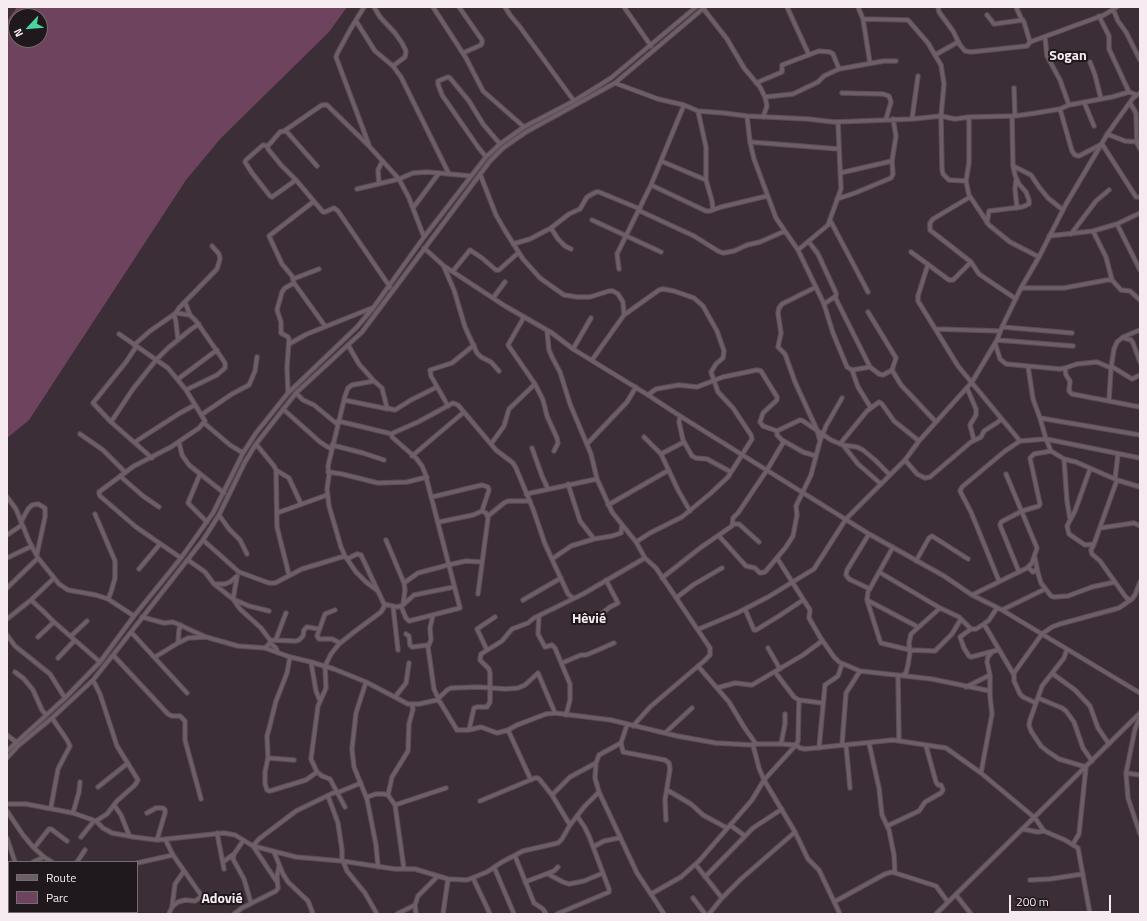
<!DOCTYPE html>
<meta charset="utf-8">
<style>
body{margin:0}
#map{position:relative;width:1147px;height:921px;overflow:hidden;background:#3c2e36;font-family:"Titillium Web",sans-serif}
canvas{display:block}
.frame{position:absolute;inset:0;border:8px solid #f5ebf0;pointer-events:none}
.legend{position:absolute;left:8px;top:861px;width:130px;height:52px;box-sizing:border-box;background:#1f181c;border:1px solid #756c71;margin:0;padding:5px 7px;list-style:none;font-size:12px;color:#f5ebf0}
.legend li{display:flex;align-items:center;gap:8px;height:20px}
.legend b{width:20px;border:1px solid #756c71}
.north{position:absolute;left:8px;top:8px;width:40px;height:40px;box-sizing:border-box;background:#1f181c;border:1px solid #756c71;border-radius:50%;rotate:244deg;font-size:11px;font-weight:700;line-height:16px;text-align:center;color:#f5ebf0}
.north::after{content:'';display:block;margin:auto;width:14px;height:18px;background:#48d49d;clip-path:polygon(50% 0,100% 100%,50% 72%,0 100%)}
.scale{position:absolute;left:1009px;top:895px;width:102px;height:18px;box-sizing:border-box;border:2px solid #f5ebf0;border-top:0;padding-left:5px;font-size:12px;line-height:14px;white-space:nowrap;color:#f5ebf0;-webkit-text-stroke:3px #1f181c;paint-order:stroke}
</style>
<div id="map">
<canvas width="1147" height="921"></canvas>
<div class="frame"></div>
<ul class="legend">
<li><b style="height:5px;background:#6e5e67"></b>Route</li>
<li><b style="height:11px;background:#6e435d"></b>Parc</li>
</ul>
<div class="north">N</div>
<div class="scale">200 m</div>
</div>
<script>
const ctx = document.querySelector('canvas').getContext('2d');
ctx.lineJoin = 'round';
function paint(path, color) { ctx.fillStyle = color; ctx.fill(path, 'evenodd'); }
const shape = rows => new Path2D(rows.map(r => 'M' + r).join(''));
function trace(path, color, width, dash) { ctx.strokeStyle = color; ctx.lineWidth = width; ctx.lineCap = dash ? 'butt' : 'round'; ctx.setLineDash(dash || []); ctx.stroke(path); }
function drawText(font, color, halo, rows, align = 'center') {
  ctx.font = font + ' "Titillium Web",sans-serif'; ctx.lineWidth = 4; ctx.setLineDash([]); ctx.textBaseline = 'middle'; ctx.strokeStyle = halo; ctx.fillStyle = color; for (const [text, x, y, turn = 0] of rows) {
    ctx.save(); ctx.translate(x, y); ctx.rotate((+turn || 0) * Math.PI / 180); ctx.textAlign = isNaN(turn) ? turn : align; if (halo) ctx.strokeText(text, 0, 0); ctx.fillText(text, 0, 0); ctx.restore();
  }
}
paint(shape([
 [17,7,347,7,329,32,221,138,186,180,29,420,7,438,7,21],
 [16,16,40,16,40,40,16,40]
]), '#6e435d');
const minor = shape([
 [364,7,350,30,337,54,336,57,369,145],
 [374,7,380,17,395,33,402,43,406,51,405,57,393,66],
 [433,7,466,58,483,91,524,127],
 [459,7,482,40,482,43,481,45,463,53],
 [505,7,510,15,520,27,574,101],
 [624,7,651,46],
 [702,7,727,39,744,68,760,87,765,97,767,106,763,117],
 [787,7,809,55],
 [858,7,863,19,870,63],
 [938,7,939,12,953,31,960,45,965,51,971,52,1027,46,1030,42,1104,15,1117,7],
 [1016,7,1021,18,1024,22,1030,42],
 [1113,9,1118,21,1126,32,1140,60],
 [987,15,994,24,1023,20],
 [1099,16,1109,36,1109,49,1129,92],
 [863,19,908,20,928,43,935,55,941,65,944,84,941,116,942,169,943,174,949,180,966,181],
 [356,21,375,51,393,66,401,77,449,174],
 [1045,37,1047,56,1060,80,1069,105],
 [935,55,958,42],
 [1090,62,1095,75,1101,99],
 [615,83,658,99,684,105,698,111,724,113,747,116,808,119,834,122,912,119,941,116,955,119,969,117,1015,116,1036,113,1060,109,1069,105,1112,97,1129,92,1137,95],
 [756,83,782,72,782,65,819,51,830,52,833,54,839,69],
 [1014,88,1015,116],
 [842,93,883,94,889,96,891,102,886,119],
 [765,97,793,94,818,82,824,76,839,69,884,61,896,61],
 [1084,102,1094,126],
 [1130,103,1136,113,1137,143,1140,149],
 [1060,109,1072,151,1075,155,1079,156,1102,144,1136,197,1140,197],
 [698,111,706,147,706,180,712,201,713,210],
 [747,116,750,142,754,159,776,218,798,250,824,304,833,333,847,367,852,370,870,367],
 [969,117,969,163,966,181,969,195,989,225,1010,242,1039,257],
 [912,119,918,76],
 [284,131,322,105,327,105,369,146,399,179,409,198,424,237],
 [1107,134,1125,141,1140,142],
 [750,142,839,149],
 [268,146,263,145,246,160,245,162,252,173,270,196,272,197,296,180],
 [486,157,478,147,442,95,438,84,438,81,448,77,450,78,469,101,483,124,500,144],
 [661,161,706,180],
 [317,166,287,132,284,131,280,132,268,146,268,149,281,165,296,180,323,212,325,212,334,208,338,211,390,287],
 [1013,166,1031,175,1039,187,1048,198,1063,210],
 [840,173,892,161],
 [480,174,496,215,504,229,523,259,540,278,564,295,577,297,590,297,609,291,613,291,618,294,623,302,624,315],
 [1016,180,1015,189,1017,208],
 [379,184,378,170,382,162],
 [651,185,706,211,710,211,721,207,767,196],
 [357,189,399,179,413,173,427,172,471,176],
 [970,197,933,219,930,223,930,230,971,262,979,274,1016,299],
 [837,199,855,193,891,178,893,174,892,161,896,136,893,119],
 [313,202,269,236,282,264,292,276,294,283,325,326],
 [413,208,439,173],
 [640,211,694,236,718,251,723,253,734,251,747,245,760,242,785,231],
 [592,220,661,252],
 [830,220,868,292],
 [987,223,989,211,1022,207,1029,204,1029,200,1026,192,1019,184,1015,175,1013,166,1012,116],
 [1117,224,1140,270],
 [551,228,558,239,565,246,571,249],
 [1093,231,1106,257,1112,280],
 [1071,234,1096,201,1109,190],
 [1049,236,1093,231,1117,224,1140,213],
 [809,242,818,254,836,293,836,296,824,304],
 [513,244,530,239,551,228,569,214,580,209,587,197,596,192,599,192,640,209],
 [424,248,444,266,505,306,552,333,573,349,648,395,680,416,869,534,944,576,972,595,1002,610,1140,693],
 [798,250,828,225,841,189,838,122],
 [911,252,949,280,953,280,971,262],
 [928,264,918,296,918,301,958,366,1020,441],
 [444,267,454,290,465,327,477,353,481,357,491,362,499,371],
 [619,269,617,254,651,185,684,105],
 [453,271,470,250,482,258,496,270,499,270,518,253],
 [293,279,319,269],
 [816,287,782,304,779,308,778,313,781,333,778,347,785,354,795,382,817,430,820,441],
 [1021,288,1064,288,1107,280,1112,280,1121,290,1130,291,1140,300],
 [835,297,870,367,879,374,883,375,892,370,896,358,868,312],
 [493,298,505,282],
 [185,302,190,315],
 [176,313,179,308,217,269,220,259,219,254,212,246],
 [174,314,176,322,178,340],
 [524,317,508,345,535,384,543,400,547,416,557,438,558,443,554,451],
 [1002,327,1072,333],
 [936,329,1000,331],
 [547,331,549,350,552,357,560,372,570,404,591,454,597,479,612,512,636,542,645,558,656,568,710,648,710,655,704,661,650,707,633,726],
 [119,334,168,368,186,390,205,421,199,428,171,447,134,466,99,492,99,493,100,496,136,527,181,558],
 [1124,338,1131,340,1133,343,1140,362],
 [997,340,1073,346],
 [995,343,1000,359,1006,364,1060,369,1065,368,1077,364,1097,362,1111,368],
 [289,344,307,334,372,308],
 [134,345,150,331,176,313,190,315,196,321,219,354,225,363,225,368,217,375,186,390],
 [348,345,359,364,374,381],
 [136,347,126,362,93,403,111,422,152,458],
 [573,349,591,318],
 [592,360,624,315,659,290,663,289,674,291,694,298,703,306,717,331,724,351,723,358,716,364,711,372,718,392,733,408,751,435,752,439,728,477,711,493,682,517,650,533,636,542],
 [1028,366,1033,399,1040,418,1046,439,1051,451,1064,459,1076,462,1117,480,1140,487],
 [1111,366,1132,379,1140,375],
 [1065,368,1066,375,1070,381,1069,391,1072,394,1140,407],
 [852,370,858,387,871,408],
 [892,370,901,385,936,422],
 [178,379,217,350],
 [967,388,976,409,976,415,970,425,974,440],
 [288,393,287,367,289,339,288,337,281,333,281,322,277,310,282,292,285,288,294,283],
 [296,393,303,400,314,405,337,424],
 [648,395,656,389,679,385,697,387,723,377,757,370,761,371,777,397,777,400,763,413,760,422,763,426,777,431,800,420,803,421,831,440,843,445,857,447,863,450,875,460,890,475],
 [344,400,388,409],
 [1109,401,1111,368,1114,349,1117,342,1123,337,1140,330],
 [448,406,431,376,430,370,452,363,474,345],
 [283,409,320,442,331,449],
 [201,415,232,394,249,385,255,371,257,357],
 [680,416,679,422,683,440,692,456,696,458,707,459,731,472],
 [1040,418,1140,435],
 [338,421,392,434],
 [111,422,133,389,156,360,168,348,190,330,199,324],
 [204,423,230,445,243,453],
 [777,431,777,435,782,440,803,452,816,456],
 [80,434,103,450,125,472],
 [644,437,661,454,678,490,690,511],
 [135,442,180,413,195,405],
 [179,442,182,455,189,465,224,493],
 [256,444,274,466,276,470,277,527,289,575],
 [491,444,504,426,509,409,535,384],
 [587,444,627,402,636,387],
 [840,444,867,411,879,402,882,404,894,421,919,441],
 [332,445,363,453,384,460],
 [843,445,858,464,881,484],
 [532,448,542,476,548,489],
 [661,454,684,442],
 [412,456,464,412],
 [1064,459,1067,501,1070,519],
 [905,460,917,474,925,478,930,477,971,442,981,437,984,431,998,422,1001,419],
 [1090,469,1075,511,1067,526,1069,534,1085,545,1094,544,1117,480],
 [276,470,289,478,301,504],
 [328,472,342,474,378,483,407,482,427,477],
 [200,474,188,503,207,522],
 [120,476,143,496,159,507],
 [1115,479,1118,454],
 [568,484,580,521,594,539],
 [526,494,597,479],
 [7,497,16,509,29,541,38,558,59,584,68,590,96,595,108,599,134,616],
 [432,497,482,485,488,487,489,490,482,511,473,515,439,522],
 [608,505,669,470],
 [277,513,327,495],
 [95,514,115,561,115,578,111,592,108,599],
 [219,515,229,529,240,540,247,554],
 [488,516,504,503,508,501,530,501],
 [21,522,28,509,32,505,38,504,45,508,45,517,37,554],
 [733,524,739,524,759,542],
 [1100,528,1134,523,1140,526],
 [869,534,847,570,846,575,849,579,870,589],
 [7,535,22,525],
 [719,536,746,566,755,568,760,573,765,572,786,547,793,536,797,515,796,506,811,475,820,441,826,426,842,398],
 [203,540,239,572,269,583,275,583,302,569,345,556],
 [386,540,404,583,405,590,403,605],
 [1094,544,1091,550,1092,554,1100,561,1125,596,1129,600,1132,599,1135,595,1140,582],
 [893,547,868,592,867,600,918,627],
 [7,558,32,546],
 [777,558,810,610,809,618,820,637,834,657,839,662,860,671,932,679,990,691],
 [1035,558,1038,573,1041,583,1051,596,1054,597,1068,596,1092,587,1115,582],
 [552,559,571,546,594,539,612,536,621,533,622,525],
 [188,560,205,572,214,584,233,599,240,609,261,628,270,640,270,643,265,648],
 [916,561,929,538,932,536,968,559],
 [1028,567,1033,572,1037,569],
 [139,569,160,544],
 [879,572,940,608,959,617,971,629],
 [1019,572,1000,525,1001,522,1022,511,1039,506,1040,504,1030,458,1034,454,1051,451],
 [237,577,233,599,249,606,269,611],
 [662,578,700,548,732,526,733,518,738,513,767,470,783,443,782,440],
 [999,581,971,512,960,491,962,487,1005,451,1020,441,1046,439,1140,458],
 [404,583,418,573,448,565,466,561,482,562],
 [214,584,225,584,230,582,237,576],
 [7,588,38,558],
 [378,591,366,582,356,572,345,556,341,547,329,506,327,489,329,475,328,466,345,396,348,388,352,385,374,381,382,388,387,408,395,410,411,400,437,387],
 [478,594,488,518,486,513,482,511],
 [972,595,1027,568,1032,563,1037,548,1006,474],
 [676,598,693,585,722,568],
 [31,600,43,611,54,622,100,662],
 [523,600,561,578],
 [867,600,880,641,881,643,910,650,935,651,952,634,961,619],
 [384,604,397,607,403,605,414,595,454,587],
 [393,606,398,650],
 [401,606,406,618,409,621,460,608,425,473,422,466,416,458,392,437,392,434,393,433,418,422,453,403,458,405,496,450,513,463,516,468,533,509,545,544,568,594,573,598],
 [997,608,989,620,984,624,976,629,971,629,960,637,964,648,969,656,971,657,998,650],
 [745,609,754,630,756,630,779,616,803,600],
 [335,610,325,614,317,636,319,639,332,639,338,642,339,644],
 [1002,610,1045,589],
 [433,615,430,628,431,640,428,647,434,689,438,698],
 [539,616,538,634,545,647,552,645,555,648,570,684,570,700,566,715],
 [142,617,164,623,173,622,206,637,238,646,265,648,290,657,311,662,334,669,366,682,408,704,419,704,437,700,440,702,457,730,469,730,481,727,497,733,508,730,517,725,546,714,555,713,611,720,677,736,716,743,753,745,756,744,781,744,796,745,800,748,805,749,893,740,946,748,981,773,1035,818,1044,831,1065,840,1078,848,1090,914],
 [596,618,610,607,618,603,606,580],
 [7,619,31,600,54,578],
 [984,624,1014,675],
 [699,629,737,613,768,597,814,569,846,519,905,460,919,441,972,382,997,340,1002,327,1021,288,1039,257,1066,204,1108,133,1133,98,1140,93],
 [131,632,187,693],
 [406,634,409,636,410,645,412,647,428,645],
 [7,635,15,646,50,674,65,698],
 [71,636,87,621],
 [38,637,54,622],
 [276,639,286,613],
 [270,640,296,641,299,640,303,636,304,630,307,627,319,629],
 [178,643,188,638,206,637],
 [270,643,276,648,278,653],
 [768,648,780,669],
 [1067,649,1064,658,1042,686,1030,720,1029,725,1031,731,1041,746,1047,751,1059,759,1086,767,1079,834,1073,844],
 [487,650,477,629,495,617],
 [113,655,168,714,172,716,180,716,185,721,185,740,201,799],
 [155,657,178,643,179,630,181,625],
 [290,657,287,673,276,701,269,729,267,736,268,758,265,772,265,784,267,790,269,791,273,790,306,780,317,772],
 [58,658,75,640],
 [311,662,316,691,320,701],
 [562,663,581,655,586,655,598,650,614,643],
 [698,666,729,702,744,727,756,744],
 [15,672,24,679,33,690,42,710,46,715],
 [775,672,794,697,799,700,822,703],
 [1053,674,1075,690,1090,706,1098,728,1109,744],
 [898,675,899,740],
 [903,675,906,673,908,665,910,652,909,643,911,634,940,608],
 [93,680,100,694,117,746,138,780,135,785,117,801,107,814,96,821],
 [366,682,356,713,352,749,354,767,367,799,376,845,378,867],
 [966,687,990,675],
 [717,688,735,683,752,685,803,655,822,641],
 [395,697,406,683,409,663],
 [1038,698,1062,708,1066,711,1074,722,1083,748,1092,761],
 [437,700,447,690,451,688,478,687,506,689,518,688,525,685,538,673,555,713],
 [1036,703,1023,697,1020,694,1014,681,1014,673,1042,634,1052,627,1060,624,1119,608,1132,599],
 [1140,717,1135,729,1126,773,1128,798,1140,834],
 [627,725,621,743,623,752,665,760,669,763,670,769,665,800,666,820],
 [469,730,474,708,477,707,487,707,490,702,490,673,489,669,480,660,481,654,502,641,512,629,528,623,534,618,583,594,645,558],
 [508,730,531,780],
 [665,733,692,708],
 [7,735,16,742],
 [621,743,599,755,596,763,595,778,599,792,637,873,664,914],
 [869,743,879,788,882,815,889,830,894,855,895,873],
 [781,744,785,724,785,714],
 [753,745,759,768,764,780,795,832,808,859,819,870,840,914],
 [842,745,846,693,860,671],
 [846,745,850,788],
 [819,748,825,685,838,676,842,664],
 [7,751,65,698,100,662,134,616,181,558,213,513,243,453,256,433,288,393,357,327,373,308,424,237,486,157,500,144,524,127,574,101,611,78,696,7],
 [7,758,19,745,52,718,93,680,113,655,203,540,219,515,245,462,256,444,296,393,362,332,490,161,503,148,526,132,615,83,705,7],
 [268,758,294,760],
 [981,773,992,714,990,696,990,675,987,662,988,657,992,652],
 [1126,773,1140,775],
 [98,787,128,763],
 [667,790,691,804,703,815,727,828],
 [388,795,392,777,408,751,409,724,413,709,412,705],
 [552,795,570,777,596,763],
 [328,796,338,823,342,850,342,861],
 [367,797,376,794,384,794,388,795,395,805,404,869],
 [480,801,535,778,538,778,540,780,552,795,570,825],
 [7,804,26,804,73,813,96,821,103,828,112,833,134,837,157,840,224,833,235,835,253,846,296,857,342,861,395,869,415,869,448,879,467,880,487,872,502,862,523,851,558,843,562,839,570,825,584,807,599,792],
 [114,805,121,815,129,835],
 [395,805,446,788],
 [51,807,58,769,70,746,67,740,52,718],
 [345,807,330,779,322,776,317,772,311,759,318,706,326,688,325,666,331,654,339,644,354,632,381,612,384,607,384,604,361,555,357,554,347,559],
 [7,811,23,835,34,848,44,857,52,862],
 [73,813,79,792,80,782],
 [147,813,156,808,163,808,165,810,165,813,157,840],
 [730,825,745,836],
 [887,826,919,811,925,802,941,793,943,790,941,785,938,785,936,782,926,746],
 [1022,829,1038,832,1044,831],
 [217,833,224,869],
 [81,837,94,821],
 [7,838,15,862],
 [165,839,173,855,201,895,201,897,195,901,185,900,178,902,172,907,169,914],
 [243,841,234,854,233,859,244,879,251,903],
 [593,847,604,841,619,838],
 [34,848,49,829,51,829,67,841],
 [274,852,283,874,288,882,308,901,313,914],
 [515,856,534,903,543,909,546,914],
 [343,861,347,871,365,893,377,914],
 [33,862,44,857],
 [77,862,85,850],
 [223,862,234,854],
 [137,863,173,855],
 [696,865,722,898],
 [494,867,514,914],
 [548,874,563,882,569,884,584,881,603,873],
 [705,877,753,828,782,809],
 [473,878,490,914],
 [1030,880,1050,879,1083,874],
 [277,882,253,846,259,839,296,811,333,793,339,792,361,783],
 [525,882,554,871,558,867],
 [651,894,681,877,699,861,752,800,764,780,796,745,798,741,799,700],
 [956,895,971,914],
 [693,898,705,914],
 [834,902,885,874,892,872,936,886,948,902],
 [172,907,175,884,184,871],
 [30,912,30,914],
 [129,912,131,914],
 [60,914,67,912],
 [234,914,242,908,276,891,278,888,277,876,279,866],
 [397,914,415,905],
 [416,914,415,905,418,896,438,876],
 [443,914,448,879],
 [557,914,609,892,609,889,589,836,584,826,577,816],
 [709,914,722,898,741,879,795,832],
 [936,914,1140,713]
]);
trace(minor, '#5a4d54', 5.5);
trace(minor, '#6e5e67', 3.5);
drawText('bold 14px', '#f5ebf0', '#1f181c', [
 ["Sogan",1068,57],
 ["Hêvié",589,620],
 ["Adovié",222,900]
]);
</script>
